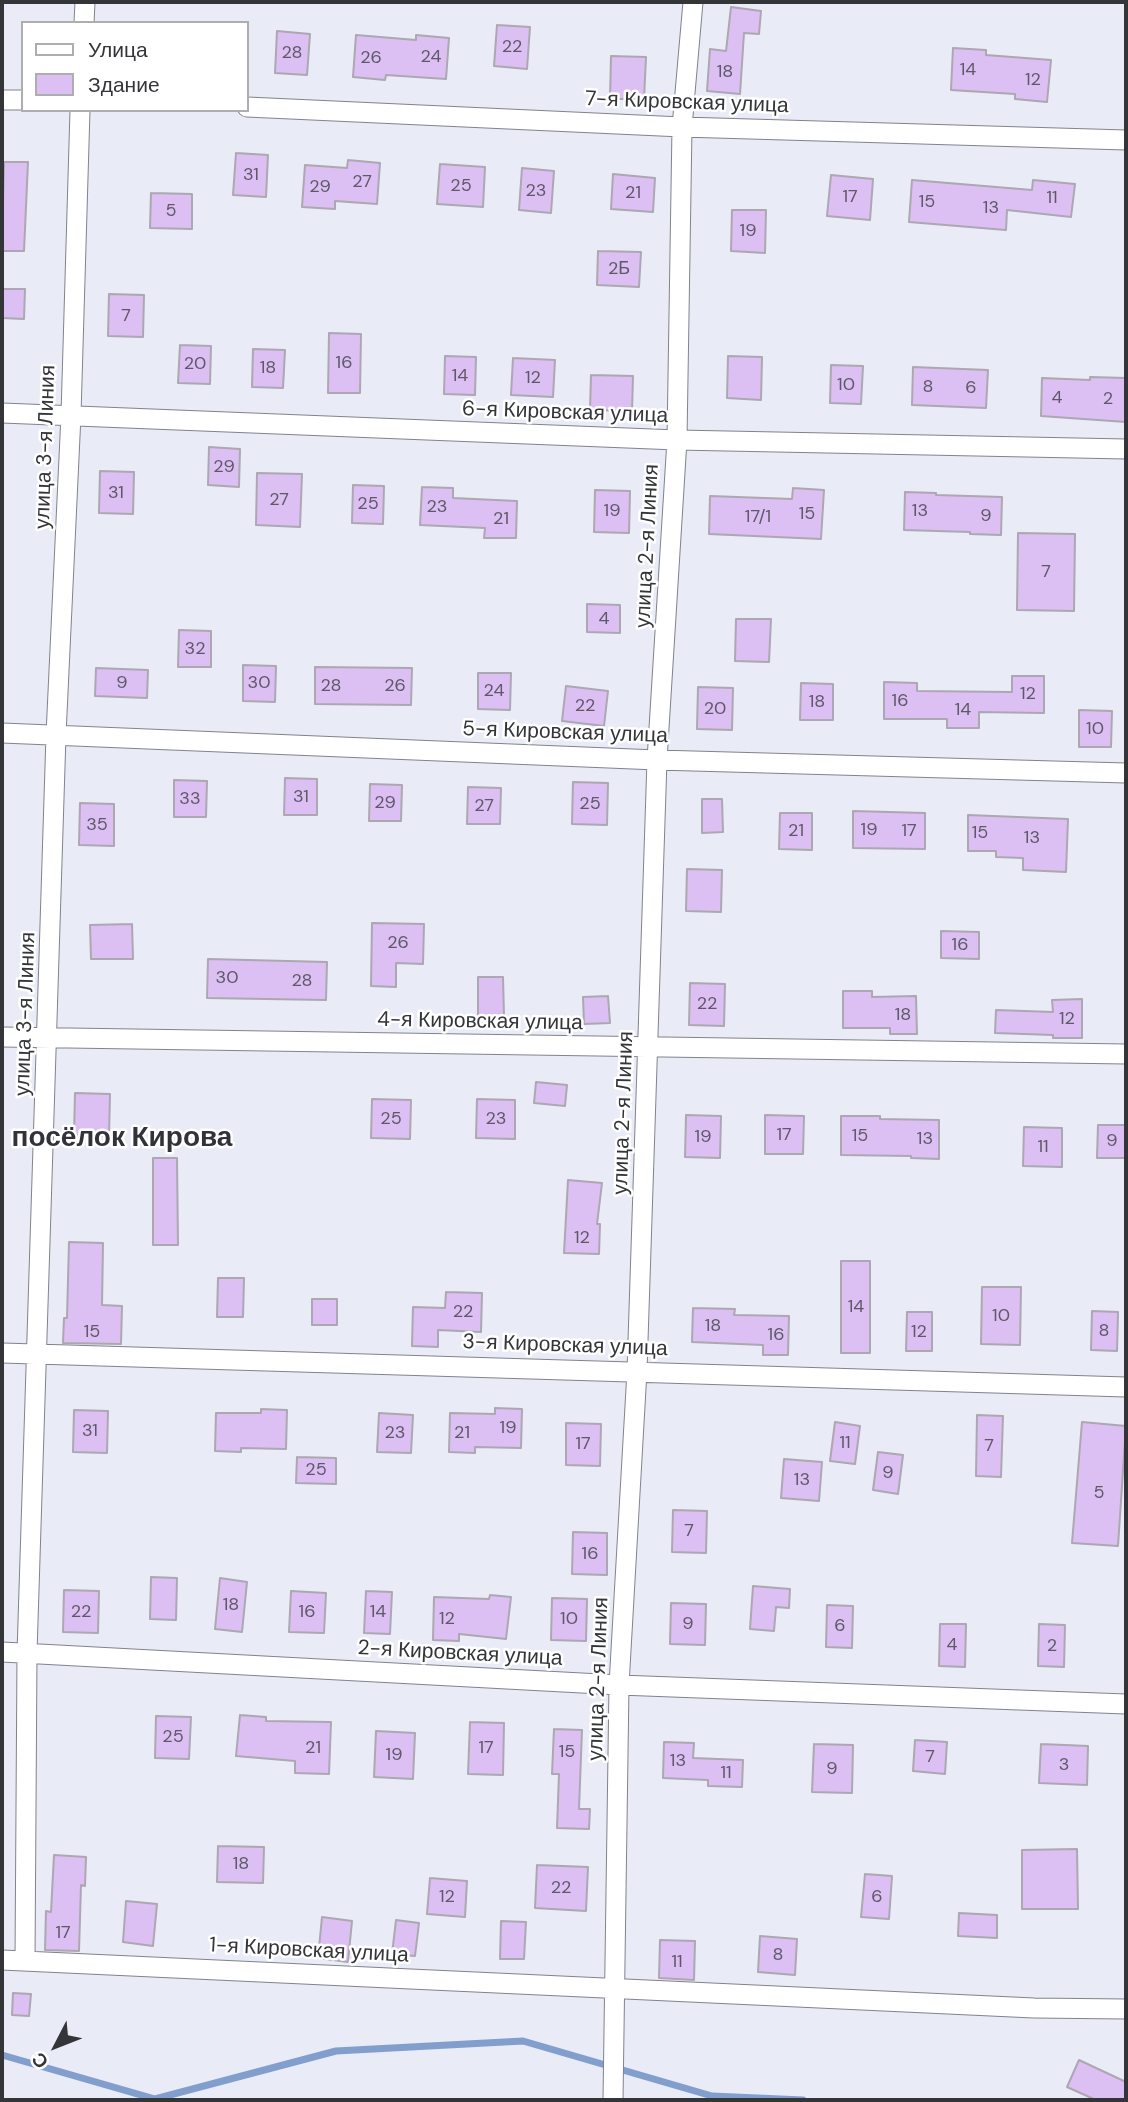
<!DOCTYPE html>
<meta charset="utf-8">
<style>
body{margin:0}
#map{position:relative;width:1128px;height:2102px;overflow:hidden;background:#e9ebf6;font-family:"DM Sans",sans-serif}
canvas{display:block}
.frame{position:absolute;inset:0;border:4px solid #343539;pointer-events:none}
.legend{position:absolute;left:21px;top:21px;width:228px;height:91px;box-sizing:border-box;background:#fff;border:2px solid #aeaeb0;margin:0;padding:9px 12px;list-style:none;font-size:21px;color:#343539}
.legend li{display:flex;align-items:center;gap:14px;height:35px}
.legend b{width:35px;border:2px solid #aeaeb0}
.north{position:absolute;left:21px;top:2011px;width:70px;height:70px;-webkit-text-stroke:5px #fff;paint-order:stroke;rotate:228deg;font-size:19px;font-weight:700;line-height:28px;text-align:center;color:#343539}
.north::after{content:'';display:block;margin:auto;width:24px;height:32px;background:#343539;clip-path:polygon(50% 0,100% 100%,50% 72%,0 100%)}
</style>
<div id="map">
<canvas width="1128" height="2102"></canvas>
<div class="frame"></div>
<ul class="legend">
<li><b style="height:9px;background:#fff"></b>Улица</li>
<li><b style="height:19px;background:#ddc0f3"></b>Здание</li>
</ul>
<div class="north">С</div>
</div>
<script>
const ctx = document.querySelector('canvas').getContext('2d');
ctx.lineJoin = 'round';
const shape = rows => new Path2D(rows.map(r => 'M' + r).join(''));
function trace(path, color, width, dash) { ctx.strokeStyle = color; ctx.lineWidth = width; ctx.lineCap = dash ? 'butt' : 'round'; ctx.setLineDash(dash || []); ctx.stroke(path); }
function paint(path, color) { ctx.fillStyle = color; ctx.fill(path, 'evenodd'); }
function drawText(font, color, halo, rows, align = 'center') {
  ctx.font = font + ' "DM Sans",sans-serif'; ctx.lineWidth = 5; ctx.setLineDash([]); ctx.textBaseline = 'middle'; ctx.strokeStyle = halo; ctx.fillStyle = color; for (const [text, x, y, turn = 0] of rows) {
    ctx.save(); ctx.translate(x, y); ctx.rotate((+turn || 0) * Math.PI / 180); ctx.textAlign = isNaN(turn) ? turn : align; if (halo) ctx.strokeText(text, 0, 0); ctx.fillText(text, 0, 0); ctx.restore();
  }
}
trace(shape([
 [2,2055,155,2099,336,2051,523,2041,712,2096,803,2100]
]), '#819ecd', 7);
const building = shape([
 [731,7,761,11,759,34,744,33,740,94,707,91,710,49,726,51,731,7],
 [497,25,530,27,527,69,494,66,497,25],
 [277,31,310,34,307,75,275,73,277,31],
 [356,35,416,40,416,35,449,38,446,79,386,75,385,80,353,77,356,35],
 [953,48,986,50,986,55,1051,60,1047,102,1015,99,1015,94,951,90,953,48],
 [611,56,646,57,644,99,610,99,611,56],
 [236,153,268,155,266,197,233,195,236,153],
 [348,160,380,163,377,204,335,201,335,209,302,207,305,165,347,168,348,160],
 [4,162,28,162,24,251,2,251,4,162],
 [440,164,485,167,483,207,437,204,440,164],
 [522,168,554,171,551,213,519,210,522,168],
 [613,174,655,178,653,212,611,209,613,174],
 [831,175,873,179,870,220,827,216,831,175],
 [912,180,1032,190,1033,180,1075,184,1071,217,1007,210,1006,230,909,222,912,180],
 [151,193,192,194,192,229,150,228,151,193],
 [732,210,766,210,765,253,731,251,732,210],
 [598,251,641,252,639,287,597,285,598,251],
 [2,289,25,289,24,319,2,318,2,289],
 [109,294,144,295,143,337,108,336,109,294],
 [329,333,361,334,360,393,328,393,329,333],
 [180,345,211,346,210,384,178,383,180,345],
 [253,349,285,350,283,388,252,387,253,349],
 [445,356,476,357,475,395,444,394,445,356],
 [728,356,762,357,761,400,727,398,728,356],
 [513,358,555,360,553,397,511,395,513,358],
 [831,365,863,366,861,404,830,403,831,365],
 [913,367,988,370,986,408,912,405,913,367],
 [591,375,633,376,632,411,590,410,591,375],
 [1090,377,1126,378,1126,422,1041,416,1042,378,1090,380,1090,377],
 [209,447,240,449,239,487,208,485,209,447],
 [100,471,134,472,133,514,99,513,100,471],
 [257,473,302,474,300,527,256,525,257,473],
 [353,485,384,486,383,524,352,523,353,485],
 [422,487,453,488,453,498,517,501,516,538,484,538,485,528,420,525,422,487],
 [793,488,824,490,821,539,709,534,710,496,792,499,793,488],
 [595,490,630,491,629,533,594,532,595,490],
 [905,492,936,493,936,495,1002,497,1001,535,970,534,970,532,904,530,905,492],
 [1018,533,1075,534,1074,611,1017,610,1018,533],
 [587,604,620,605,620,633,587,632,587,604],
 [736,619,771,619,769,662,735,661,736,619],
 [179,630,211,631,211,667,178,667,179,630],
 [243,665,276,666,275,702,243,701,243,665],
 [315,667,412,668,411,705,315,704,315,667],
 [96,668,148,670,147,698,95,696,96,668],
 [478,673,511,673,510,710,478,709,478,673],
 [1012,676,1044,676,1044,713,979,712,979,728,947,728,947,719,884,719,884,682,917,683,917,691,1012,692,1012,676],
 [801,683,833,684,833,720,800,720,801,683],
 [566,686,608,691,604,726,562,721,566,686],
 [698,687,733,688,732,730,697,729,698,687],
 [1079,710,1112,711,1111,747,1079,747,1079,710],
 [285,778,317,779,317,815,284,815,285,778],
 [174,780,207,781,206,817,174,817,174,780],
 [573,782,608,783,607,825,572,824,573,782],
 [370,784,402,785,401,821,369,821,370,784],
 [468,787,501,788,500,824,467,824,468,787],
 [702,799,722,799,723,832,702,833,702,799],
 [80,803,114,804,114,846,79,845,80,803],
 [853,811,925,813,925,849,853,848,853,811],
 [780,813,812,813,812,850,779,849,780,813],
 [968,815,1068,819,1066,872,1023,870,1023,858,996,857,996,851,968,851,968,815],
 [687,869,722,870,721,912,686,911,687,869],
 [372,923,424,924,423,964,396,963,396,987,371,986,372,923],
 [132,924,133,959,91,959,90,925,132,924],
 [941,931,979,932,979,959,941,958,941,931],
 [208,959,327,962,326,1000,207,998,208,959],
 [478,977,503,977,504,1016,478,1016,478,977],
 [690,983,725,984,724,1026,689,1025,690,983],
 [843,991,872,991,872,997,916,996,917,1034,890,1034,890,1028,843,1028,843,991],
 [608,996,610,1023,584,1024,583,997,608,996],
 [1082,999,1082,1038,1053,1038,1053,1035,995,1033,996,1010,1053,1012,1052,1000,1082,999],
 [536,1082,567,1085,565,1106,534,1103,536,1082],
 [75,1093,110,1094,109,1136,74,1135,75,1093],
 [372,1099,411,1100,410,1139,371,1138,372,1099],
 [477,1099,515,1100,515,1139,476,1138,477,1099],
 [686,1115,721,1116,720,1158,685,1157,686,1115],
 [765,1115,804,1116,803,1154,765,1154,765,1115],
 [841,1116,880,1116,880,1119,939,1120,939,1159,911,1158,911,1156,841,1155,841,1116],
 [1098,1125,1126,1125,1126,1158,1097,1158,1098,1125],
 [1024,1127,1062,1128,1062,1167,1023,1166,1024,1127],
 [153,1158,177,1158,178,1245,153,1245,153,1158],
 [568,1180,602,1183,597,1224,600,1224,599,1254,564,1253,568,1180],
 [69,1242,103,1243,102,1305,122,1306,121,1344,63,1343,64,1318,67,1318,69,1242],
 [841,1261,870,1261,870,1353,841,1353,841,1261],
 [218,1278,244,1278,243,1317,217,1317,218,1278],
 [982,1287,1021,1287,1020,1345,981,1344,982,1287],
 [446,1292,482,1293,481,1332,438,1330,438,1347,412,1346,413,1307,445,1308,446,1292],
 [312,1299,337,1299,337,1325,312,1325,312,1299],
 [693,1308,735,1309,734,1315,789,1316,788,1355,763,1355,763,1345,692,1342,693,1308],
 [1092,1311,1118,1312,1117,1351,1091,1350,1092,1311],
 [907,1312,932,1312,932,1351,906,1351,907,1312],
 [495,1408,522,1409,521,1448,475,1447,475,1453,449,1452,450,1413,495,1414,495,1408],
 [261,1409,287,1410,286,1449,241,1448,241,1452,215,1451,216,1413,261,1413,261,1409],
 [74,1410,108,1411,107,1453,73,1452,74,1410],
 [379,1413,413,1415,411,1453,377,1452,379,1413],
 [977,1415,1003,1416,1001,1477,976,1476,977,1415],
 [835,1422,860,1426,855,1464,830,1461,835,1422],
 [1082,1422,1126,1426,1118,1546,1072,1543,1082,1422],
 [566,1423,601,1424,600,1466,566,1465,566,1423],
 [878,1452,903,1455,898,1494,873,1490,878,1452],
 [297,1457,336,1458,336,1484,296,1483,297,1457],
 [784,1459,822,1462,819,1501,781,1498,784,1459],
 [673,1510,707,1511,706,1553,672,1552,673,1510],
 [573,1532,607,1533,607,1575,572,1574,573,1532],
 [151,1577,177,1578,176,1620,150,1619,151,1577],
 [220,1578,247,1582,242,1632,215,1629,220,1578],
 [753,1586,790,1589,789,1608,776,1607,774,1631,750,1629,753,1586],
 [64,1590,99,1591,98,1633,63,1632,64,1590],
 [291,1591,326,1593,324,1633,289,1632,291,1591],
 [366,1591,392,1592,390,1634,364,1633,366,1591],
 [490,1595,511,1597,506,1639,459,1634,459,1641,433,1640,434,1597,489,1599,490,1595],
 [552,1598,587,1599,586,1641,551,1640,552,1598],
 [671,1603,706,1604,705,1645,670,1644,671,1603],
 [827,1605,853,1606,852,1648,826,1647,827,1605],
 [940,1624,966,1624,965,1667,939,1666,940,1624],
 [1039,1624,1065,1625,1064,1667,1038,1666,1039,1624],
 [240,1715,266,1717,266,1721,331,1722,329,1774,295,1773,295,1761,236,1756,240,1715],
 [156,1716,191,1717,189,1759,155,1758,156,1716],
 [470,1722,504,1723,503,1775,468,1774,470,1722],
 [554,1729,582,1730,579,1809,590,1809,589,1829,557,1828,559,1774,552,1774,554,1729],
 [376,1731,415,1733,413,1779,374,1777,376,1731],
 [915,1740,947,1742,945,1774,913,1771,915,1740],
 [664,1742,694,1743,693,1758,743,1760,742,1787,708,1786,708,1780,663,1778,664,1742],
 [814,1744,853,1745,852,1793,812,1792,814,1744],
 [1041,1744,1088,1746,1087,1785,1039,1783,1041,1744],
 [218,1846,264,1847,263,1883,217,1882,218,1846],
 [1077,1849,1078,1909,1022,1909,1022,1850,1077,1849],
 [54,1855,86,1857,85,1886,81,1885,79,1951,45,1950,46,1911,51,1912,54,1855],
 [537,1865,588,1867,586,1911,535,1908,537,1865],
 [865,1874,892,1876,889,1919,861,1917,865,1874],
 [430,1878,467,1881,465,1917,427,1914,430,1878],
 [126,1901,157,1904,153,1946,123,1942,126,1901],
 [959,1913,997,1915,997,1938,958,1936,959,1913],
 [322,1917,352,1921,348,1962,318,1958,322,1917],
 [396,1920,419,1923,415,1956,392,1954,396,1920],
 [501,1921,526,1922,524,1959,500,1959,501,1921],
 [760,1936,797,1939,795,1975,758,1972,760,1936],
 [660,1940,695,1941,694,1980,659,1978,660,1940],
 [13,1993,31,1994,29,2016,12,2015,13,1993],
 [1079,2060,1126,2082,1126,2100,1096,2100,1067,2087,1079,2060]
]);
paint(building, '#ddc0f3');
trace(building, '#aca7b1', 2);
const minor = shape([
 [84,23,85,2],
 [2,100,23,100],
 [247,107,682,127,1126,140],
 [2,413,677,440,1126,449],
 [2,733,657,760,1126,773],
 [2,1037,1126,1054],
 [2,1353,1126,1387],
 [2,1652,619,1685,1126,1704],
 [2,1960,1034,2008,1126,2009],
 [25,1961,27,1653,56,735,71,415,80,110],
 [613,2100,619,1685,637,1371,657,760,677,440,682,127,693,2]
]);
trace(minor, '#81838c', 21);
trace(minor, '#fff', 19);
drawText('18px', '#5e5868', null, [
 ["22",512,47],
 ["28",292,53],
 ["24",431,57],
 ["26",371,58],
 ["14",968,70],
 ["18",725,72],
 ["12",1033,80],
 ["31",251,175],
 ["27",362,182],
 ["25",461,186],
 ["29",320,187],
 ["23",536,191],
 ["21",633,193],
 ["17",850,197],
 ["11",1052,198],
 ["15",927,202],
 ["13",991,208],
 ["5",171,211],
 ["19",748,231],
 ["2Б",619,269],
 ["7",126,316],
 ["16",344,363],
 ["20",195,364],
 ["18",268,368],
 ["14",460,376],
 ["12",533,378],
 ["10",846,385],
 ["8",928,387],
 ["6",971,388],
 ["4",1057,398],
 ["2",1108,399],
 ["29",224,467],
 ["31",116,493],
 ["27",279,500],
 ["25",368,504],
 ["23",437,507],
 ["19",612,511],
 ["13",920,511],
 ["15",807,514],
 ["9",986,516],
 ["17/1",758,517],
 ["21",501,519],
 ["7",1046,572],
 ["4",604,619],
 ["32",195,649],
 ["9",122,683],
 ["30",259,683],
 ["28",331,686],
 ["26",395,686],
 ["24",494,691],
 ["12",1028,694],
 ["16",900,701],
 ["18",817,702],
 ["22",585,706],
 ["20",715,709],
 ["14",963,710],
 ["10",1095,729],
 ["31",301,797],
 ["33",190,799],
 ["29",385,803],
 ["25",590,804],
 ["27",484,806],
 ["35",97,825],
 ["19",869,830],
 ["21",796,831],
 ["17",909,831],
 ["15",980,833],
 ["13",1032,838],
 ["26",398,943],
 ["16",960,945],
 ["30",227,978],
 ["28",302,981],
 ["22",707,1004],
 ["18",903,1015],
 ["12",1067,1019],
 ["25",391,1119],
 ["23",496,1119],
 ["17",784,1135],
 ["15",860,1136],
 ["19",703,1137],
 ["13",925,1139],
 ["9",1112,1141],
 ["11",1043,1147],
 ["12",582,1238],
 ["14",856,1307],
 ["22",463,1312],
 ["10",1001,1316],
 ["18",713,1326],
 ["8",1104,1331],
 ["15",92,1332],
 ["12",919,1332],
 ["16",776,1335],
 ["19",508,1428],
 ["31",90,1431],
 ["23",395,1433],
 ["21",462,1433],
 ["11",845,1443],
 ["17",583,1444],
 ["7",989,1446],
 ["25",316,1470],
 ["9",888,1473],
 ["13",802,1480],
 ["5",1099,1493],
 ["7",689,1531],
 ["16",590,1554],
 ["18",231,1605],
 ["22",81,1612],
 ["16",307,1612],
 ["14",378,1612],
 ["12",447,1619],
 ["10",569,1619],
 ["9",688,1624],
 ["6",840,1626],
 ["4",952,1645],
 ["2",1052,1646],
 ["25",173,1737],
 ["21",313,1748],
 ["17",486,1748],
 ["15",567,1752],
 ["19",394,1755],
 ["7",930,1757],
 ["13",678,1761],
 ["3",1064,1765],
 ["9",832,1769],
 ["11",726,1773],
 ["18",241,1864],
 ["22",561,1888],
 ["12",447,1897],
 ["6",877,1897],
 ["17",63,1933],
 ["8",778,1955],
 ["11",677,1962]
]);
drawText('21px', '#343539', '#fff', [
 ["7-я Кировская улица",687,103,2],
 ["6-я Кировская улица",565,413,2],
 ["улица 3-я Линия",46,447,-88],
 ["улица 2-я Линия",648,546,-87],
 ["5-я Кировская улица",565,733,2],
 ["улица 3-я Линия",26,1014,-88],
 ["4-я Кировская улица",480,1022,1],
 ["улица 2-я Линия",624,1113,-88],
 ["3-я Кировская улица",565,1346,2],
 ["2-я Кировская улица",460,1654,3],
 ["улица 2-я Линия",599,1679,-88],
 ["1-я Кировская улица",309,1951,3]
]);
drawText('bold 28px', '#31323a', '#fff', [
 ["посёлок Кирова",122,1139]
]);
</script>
